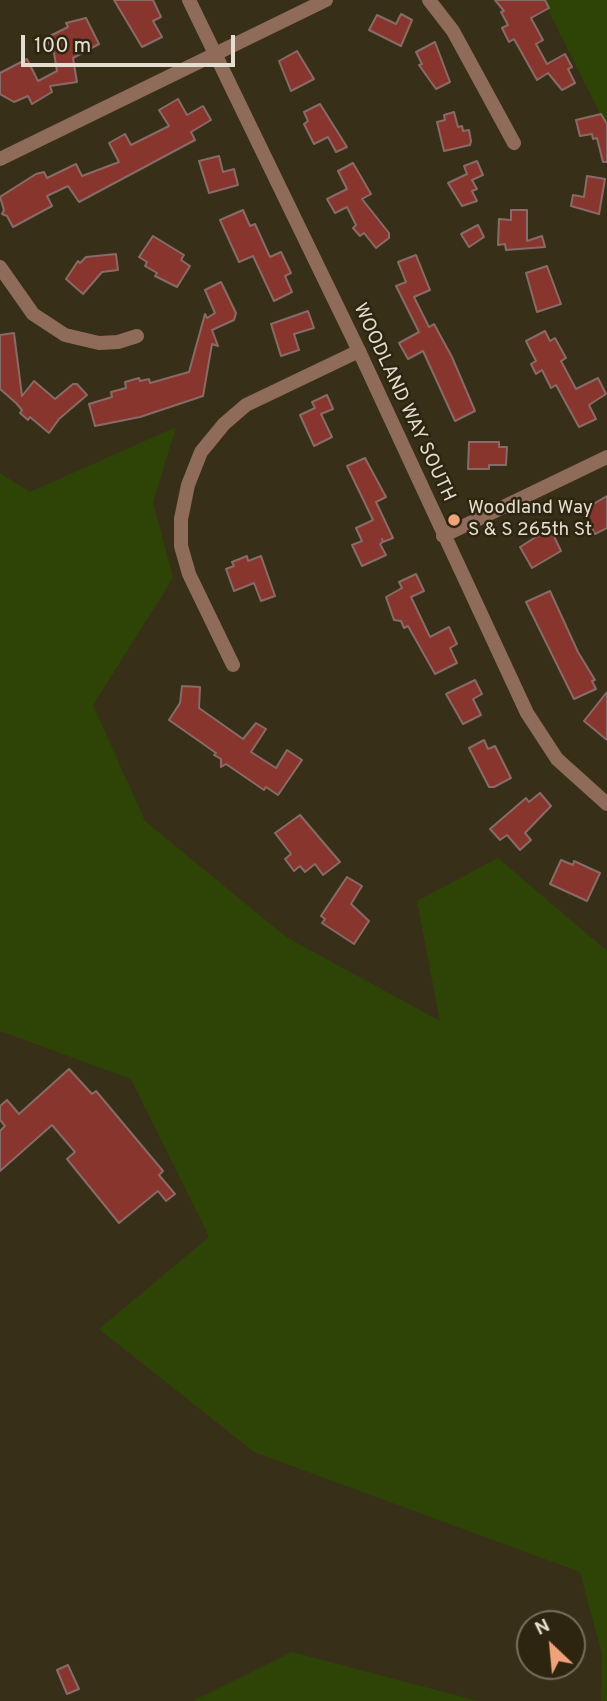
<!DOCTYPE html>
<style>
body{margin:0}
#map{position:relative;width:607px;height:1701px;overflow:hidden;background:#382f19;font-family:Overpass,sans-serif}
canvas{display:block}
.north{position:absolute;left:516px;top:1610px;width:70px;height:70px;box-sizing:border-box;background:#2d250f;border:2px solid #766f5d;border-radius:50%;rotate:334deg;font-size:19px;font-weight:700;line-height:28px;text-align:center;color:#e4ded1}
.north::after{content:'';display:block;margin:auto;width:24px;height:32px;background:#f0a27a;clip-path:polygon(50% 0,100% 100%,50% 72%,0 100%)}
.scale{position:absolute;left:21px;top:35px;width:214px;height:32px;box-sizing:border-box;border:4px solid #e4ded1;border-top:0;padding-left:9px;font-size:21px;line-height:24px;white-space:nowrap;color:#e4ded1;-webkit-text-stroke:5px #2d250f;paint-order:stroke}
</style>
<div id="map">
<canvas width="607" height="1701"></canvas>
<div class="north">N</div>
<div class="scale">100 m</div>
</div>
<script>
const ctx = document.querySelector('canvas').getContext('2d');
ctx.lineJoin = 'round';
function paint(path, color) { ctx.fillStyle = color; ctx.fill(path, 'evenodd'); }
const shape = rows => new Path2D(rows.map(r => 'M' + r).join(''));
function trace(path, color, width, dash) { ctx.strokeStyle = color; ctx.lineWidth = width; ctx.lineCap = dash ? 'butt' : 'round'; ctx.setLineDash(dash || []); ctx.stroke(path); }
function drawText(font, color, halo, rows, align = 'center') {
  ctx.font = font + ' Overpass,sans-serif'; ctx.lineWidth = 5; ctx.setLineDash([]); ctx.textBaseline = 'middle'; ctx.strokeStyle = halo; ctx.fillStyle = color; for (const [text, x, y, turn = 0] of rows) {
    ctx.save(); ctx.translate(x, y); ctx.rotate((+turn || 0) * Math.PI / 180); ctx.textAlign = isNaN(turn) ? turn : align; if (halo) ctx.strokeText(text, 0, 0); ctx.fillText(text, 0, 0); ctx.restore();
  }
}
paint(shape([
 [543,0,607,0,607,127],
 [176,427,153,502,173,578,93,705,145,821,286,937,440,1021,417,901,498,858,607,951,607,1701,601,1701,602,1654,580,1572,254,1452,99,1329,209,1237,131,1079,0,1031,0,473,30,492],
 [292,1652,478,1701,193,1701]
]), '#2e4406');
const building = shape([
 [114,0,153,0,161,17,153,21,162,37,142,47,114,0],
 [495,0,545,0,549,8,531,18,543,40,536,44,547,64,565,54,572,67,568,69,575,83,562,90,548,73,537,80,514,39,509,42,502,28,508,25,501,12,504,11,495,0],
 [401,14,412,20,401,46,369,30,377,15,396,24,401,14],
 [86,18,99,44,73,58,77,82,50,86,52,92,32,104,28,96,14,102,0,94,0,73,27,59,38,81,57,71,54,53,46,38,68,27,66,23,86,18],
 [435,42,450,82,436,89,419,65,422,64,416,52,435,42],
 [297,51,314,79,291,91,279,61,297,51],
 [178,99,187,115,203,106,211,120,191,132,195,140,79,202,68,186,47,196,52,206,13,227,7,216,2,214,4,210,0,197,36,174,44,172,47,178,76,164,82,176,119,162,109,143,125,134,131,145,169,126,159,110,178,99],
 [320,104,347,147,336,152,328,137,314,144,304,124,308,121,304,112,320,104],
 [454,112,458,127,462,126,463,131,469,130,471,141,470,145,444,151,437,122,445,120,444,115,454,112],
 [601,114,607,124,607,162,603,162,597,138,593,139,592,134,580,136,576,120,601,114],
 [219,156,223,172,234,169,238,185,209,193,199,161,219,156],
 [477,161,483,175,472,180,477,189,472,191,477,201,462,206,448,183,467,174,464,166,477,161],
 [353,163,371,194,362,199,389,233,389,238,376,248,364,233,360,236,353,228,356,225,347,207,335,213,327,199,347,189,338,171,353,163],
 [587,176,605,179,599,214,571,206,573,195,584,197,587,176],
 [243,210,250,226,255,224,270,257,281,252,291,273,285,276,292,292,274,301,253,256,239,262,220,220,243,210],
 [511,210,527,210,527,241,542,236,545,247,506,250,505,244,498,245,499,219,511,220,511,210],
 [478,225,484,237,469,247,461,234,478,225],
 [153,236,184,255,181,260,190,266,177,287,155,276,157,273,145,266,147,262,139,257,153,236],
 [116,254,118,270,102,272,83,294,66,279,78,261,80,263,86,257,116,254],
 [416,255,430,290,414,297,429,327,434,324,452,357,475,411,455,421,423,351,408,359,399,343,419,332,396,286,406,282,398,262,416,255],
 [547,266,561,304,537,312,526,273,547,266],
 [221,282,236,313,234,320,212,330,218,346,212,344,203,396,140,417,95,426,89,404,112,397,111,392,126,388,125,382,139,378,140,381,149,379,150,383,189,372,205,314,207,318,215,313,205,290,221,282],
 [308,311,314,328,294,334,299,350,281,356,271,324,308,311],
 [545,331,550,341,555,338,566,358,561,361,576,389,598,378,606,394,589,405,596,419,579,427,556,385,551,388,542,370,536,374,531,364,536,361,526,341,545,331],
 [14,333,22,396,34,381,55,399,73,384,77,384,87,395,59,419,49,433,30,417,28,420,20,413,22,410,16,403,0,389,0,335,14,333],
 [327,395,333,409,321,414,332,437,314,446,300,415,315,408,312,402,327,395],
 [469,442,499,442,499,447,507,447,506,465,489,465,489,469,468,469,469,442],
 [365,458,386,497,376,502,393,538,383,542,382,539,383,542,380,544,386,555,362,566,352,545,362,541,356,528,373,520,347,466,365,458],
 [607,496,607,528,595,534,583,510,607,496],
 [550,528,561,551,532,568,520,547,550,528],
 [247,556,248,561,261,556,275,596,261,601,254,583,234,591,226,569,234,566,232,562,247,556],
 [416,574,424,591,411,597,430,637,449,627,457,644,450,648,457,663,435,674,408,626,404,628,401,621,394,620,386,597,402,588,399,582,416,574],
 [550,591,578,652,595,680,592,681,596,689,574,699,526,602,550,591],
 [475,680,482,694,473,699,481,715,463,724,446,694,475,680],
 [182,686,200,687,199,708,243,739,256,723,266,729,251,752,276,768,287,750,302,760,278,795,266,787,264,790,226,764,221,767,221,759,214,755,216,753,169,720,180,703,182,686],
 [607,692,607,740,584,721,607,692],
 [484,740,488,749,495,746,511,778,494,787,489,787,469,748,484,740],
 [540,793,551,806,525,833,531,840,520,850,507,835,500,840,490,829,526,798,529,802,540,793],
 [300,815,340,862,323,875,315,864,305,872,300,866,294,871,285,859,291,854,275,833,300,815],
 [561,860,573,865,574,861,600,873,587,901,550,884,561,860],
 [347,877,362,886,351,904,369,921,354,944,322,923,325,919,321,916,347,877],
 [69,1069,92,1094,96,1091,163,1171,159,1175,175,1194,166,1201,158,1191,119,1223,67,1159,75,1152,52,1125,0,1171,0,1131,5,1126,0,1120,0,1106,7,1100,19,1114,69,1069],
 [68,1665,79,1689,67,1694,57,1670,68,1665]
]);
paint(building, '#88352e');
trace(building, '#886b67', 2);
trace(shape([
 [429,0,453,31,514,143],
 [0,159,326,0],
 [0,267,33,314,65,335,99,343,118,342,137,336],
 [443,536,607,457],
 [233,665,189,574,181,546,181,519,188,485,201,452,224,424,246,405,359,351]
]), '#8e6c59', 14);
trace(shape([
 [189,0,359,351,527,713,557,759,607,804]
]), '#8e6c59', 14);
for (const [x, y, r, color] of [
 [454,520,7,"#f0a27a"]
]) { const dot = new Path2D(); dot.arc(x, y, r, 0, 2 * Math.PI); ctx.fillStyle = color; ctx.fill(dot); trace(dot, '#2d250f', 2.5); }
drawText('19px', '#e4ded1', '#2d250f', [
 ["WOODLAND WAY SOUTH",403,403,65]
]);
drawText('19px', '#e4ded1', '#2d250f', [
 ["Woodland Way",468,509],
 ["S & S 265th St",468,531]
], 'left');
</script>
